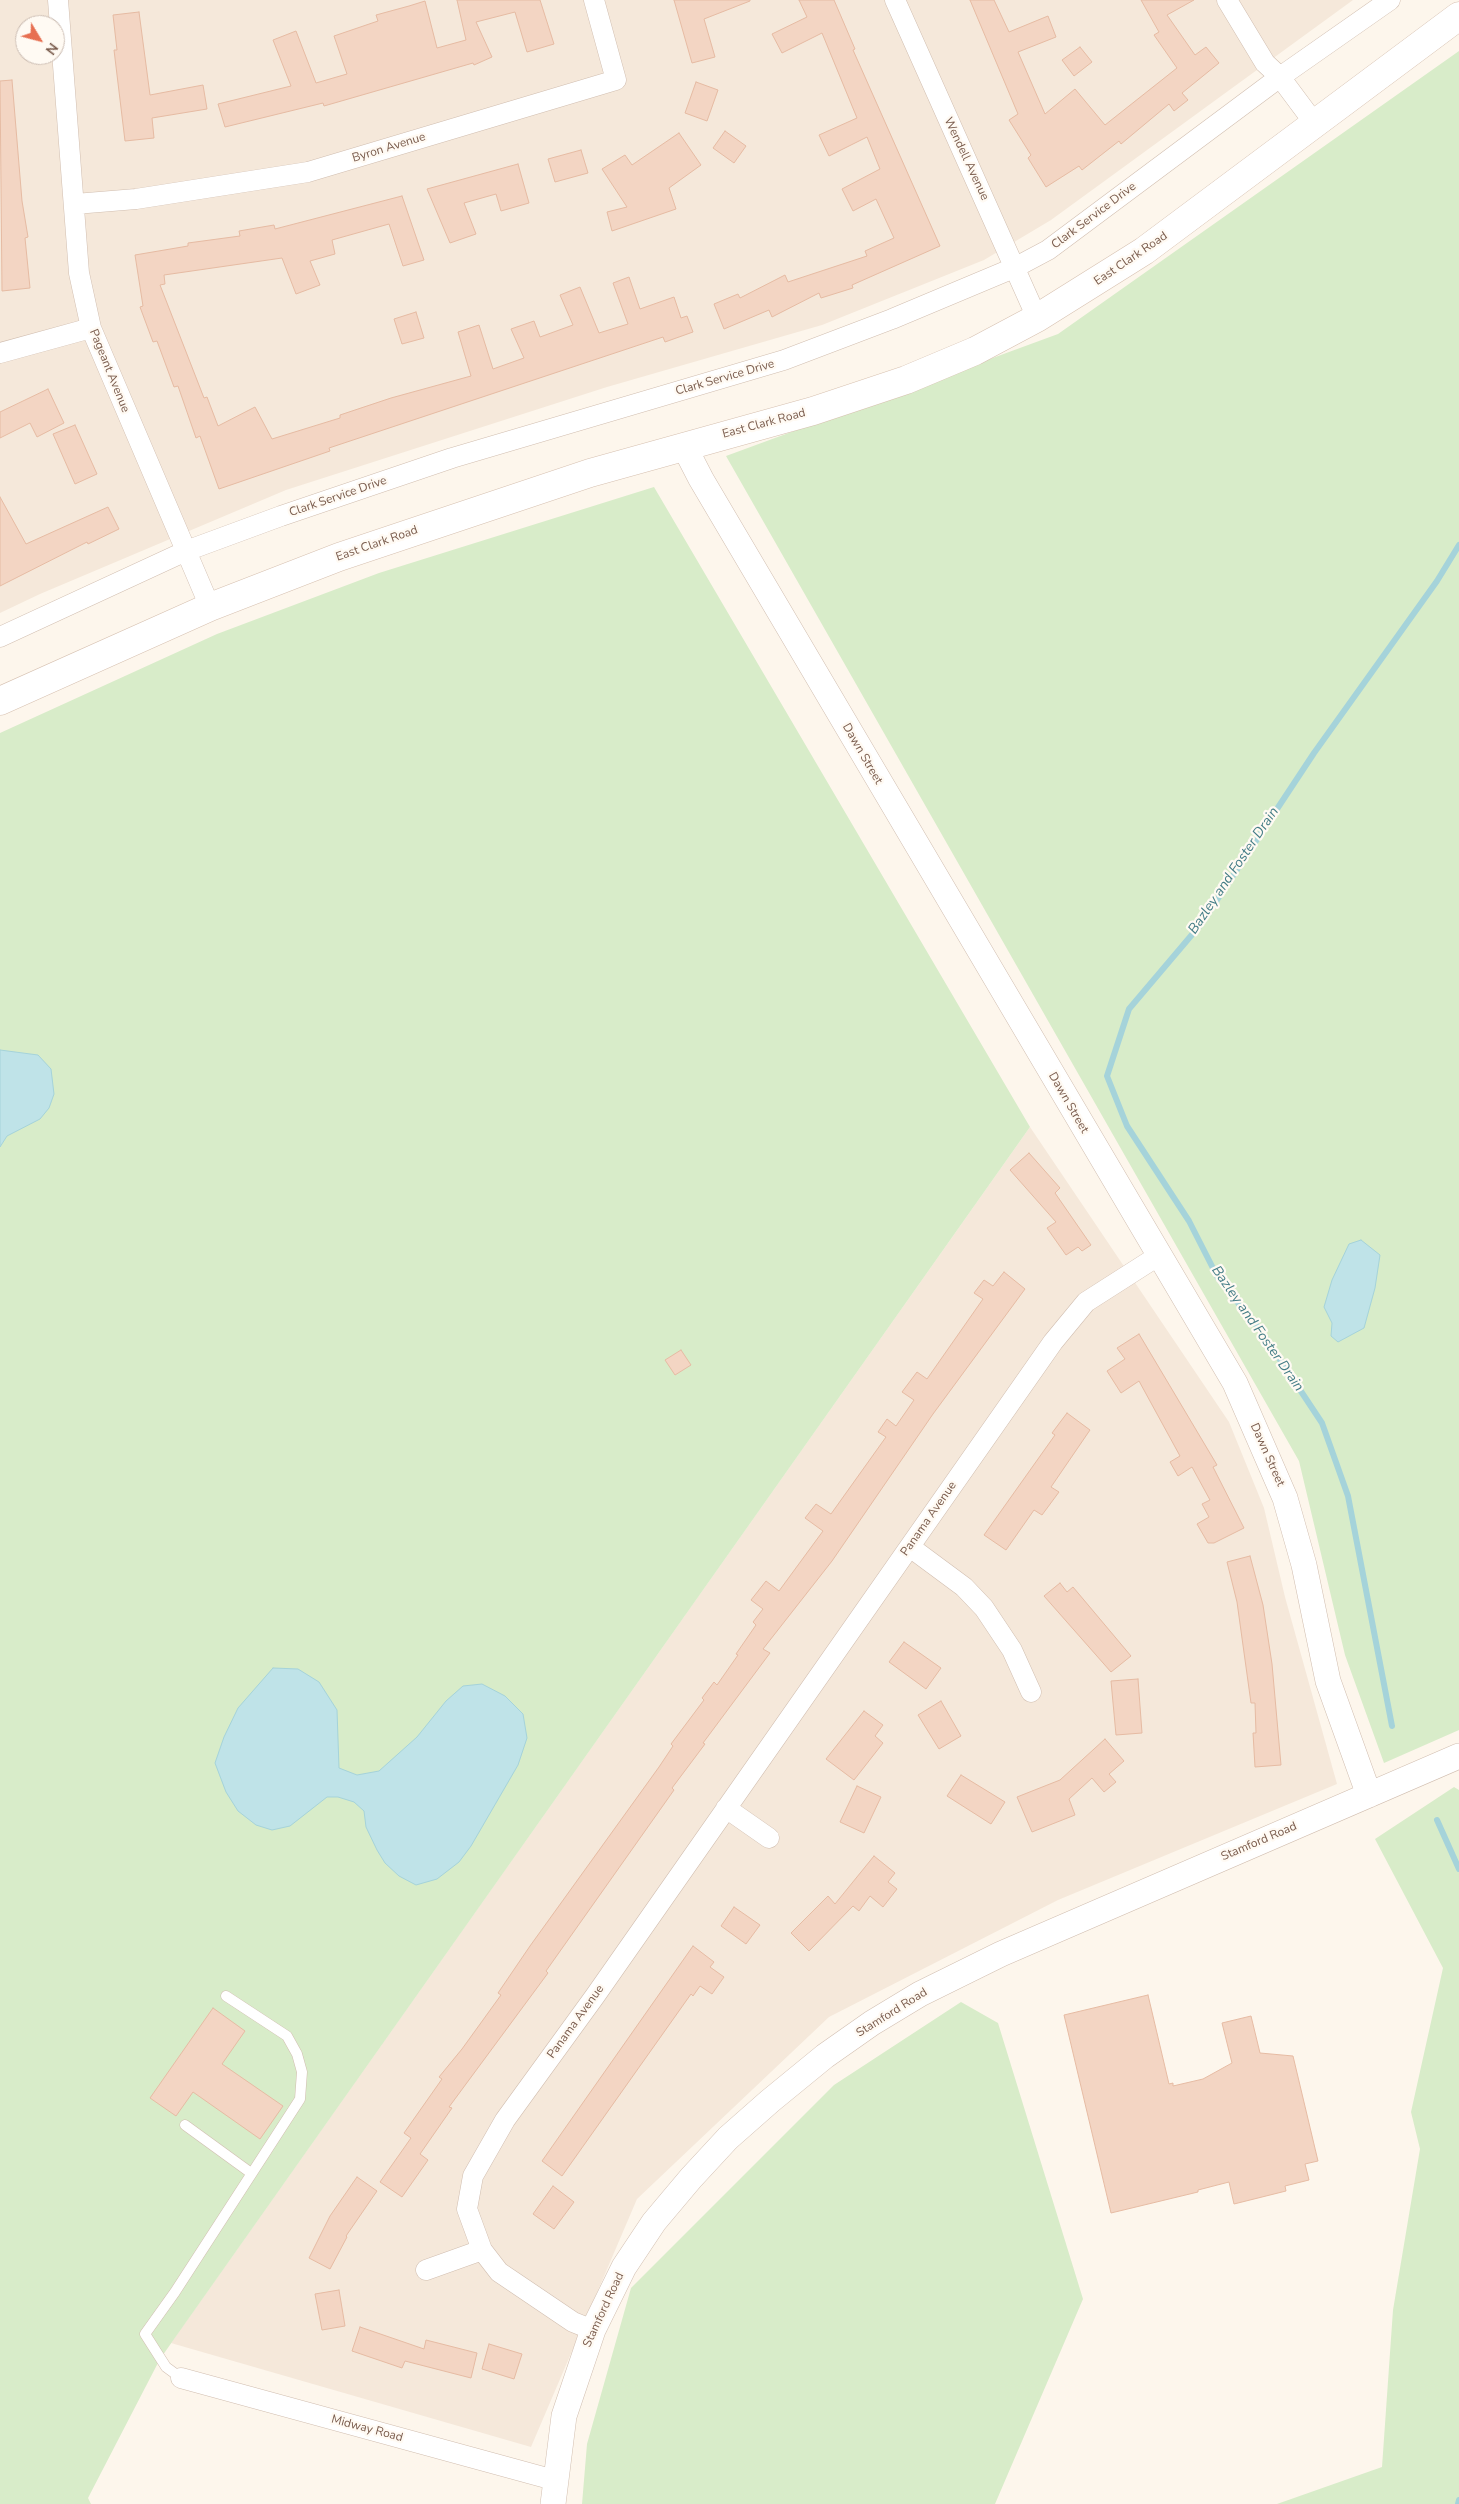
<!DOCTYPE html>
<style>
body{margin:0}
#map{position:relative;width:1459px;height:2504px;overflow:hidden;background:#fdf6ec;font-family:"Nunito Sans",sans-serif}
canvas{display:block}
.north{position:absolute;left:15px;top:15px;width:50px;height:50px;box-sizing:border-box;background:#fffaf3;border:1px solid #cabbb1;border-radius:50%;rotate:127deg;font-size:14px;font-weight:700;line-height:20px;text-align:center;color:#7a5c4d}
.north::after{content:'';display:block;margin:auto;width:18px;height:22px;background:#e76f51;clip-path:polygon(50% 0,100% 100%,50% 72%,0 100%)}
</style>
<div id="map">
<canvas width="1459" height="2504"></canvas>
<div class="north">N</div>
</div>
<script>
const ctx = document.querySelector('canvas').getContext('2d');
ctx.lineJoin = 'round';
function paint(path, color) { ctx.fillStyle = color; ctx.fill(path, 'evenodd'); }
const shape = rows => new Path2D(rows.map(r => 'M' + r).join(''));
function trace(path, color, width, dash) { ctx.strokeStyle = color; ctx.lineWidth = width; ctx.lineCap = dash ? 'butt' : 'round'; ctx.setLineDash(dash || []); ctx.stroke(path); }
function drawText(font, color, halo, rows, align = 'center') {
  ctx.font = font + ' "Nunito Sans",sans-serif'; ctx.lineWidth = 4.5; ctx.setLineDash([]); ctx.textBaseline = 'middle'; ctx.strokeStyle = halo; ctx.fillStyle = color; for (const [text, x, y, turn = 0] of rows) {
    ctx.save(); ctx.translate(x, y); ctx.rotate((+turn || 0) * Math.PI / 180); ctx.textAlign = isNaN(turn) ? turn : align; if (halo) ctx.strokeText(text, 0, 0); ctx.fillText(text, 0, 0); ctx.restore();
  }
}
paint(shape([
 [0,0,1353,0,1051,220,984,260,822,325,607,387,286,490,40,594,0,613],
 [25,25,55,25,55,55,25,55],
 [1030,1127,1229,1422,1264,1508,1285,1597,1337,1784,1058,1900,829,2017,637,2199,531,2447,171,2343]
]), '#f5e8da');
paint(shape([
 [1459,51,1459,1730,1384,1763,1345,1655,1299,1461,726,456,1058,334],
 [654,487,1030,1127,160,2359,88,2498,91,2504,0,2504,0,733,217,634,379,573],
 [1454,1787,1459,1790,1459,2504,1277,2504,1382,2467,1393,2310,1420,2149,1411,2112,1443,1968,1375,1839],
 [961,2002,998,2023,1083,2299,995,2504,582,2504,587,2444,631,2288,834,2085]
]), '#d8ecc9');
const water = shape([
 [0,1050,38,1055,51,1069,54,1094,49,1108,40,1119,7,1136,0,1147,0,1050],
 [1361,1240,1380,1255,1375,1288,1364,1328,1338,1342,1331,1336,1332,1323,1324,1307,1332,1280,1349,1244,1361,1240],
 [273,1668,298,1669,319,1682,337,1710,339,1768,357,1775,379,1771,417,1737,446,1701,463,1686,482,1684,505,1696,523,1714,527,1738,518,1765,471,1846,459,1862,437,1879,416,1885,399,1876,385,1863,377,1850,366,1827,364,1811,354,1802,338,1797,327,1797,290,1826,272,1830,256,1825,238,1811,226,1792,215,1763,224,1737,238,1708,273,1668]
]);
paint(water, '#bfe3e8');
trace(water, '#a5d3da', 1);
trace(shape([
 [1392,1726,1348,1496,1322,1423,1261,1331,1218,1278,1189,1221,1127,1126,1107,1076,1129,1009,1201,924,1314,753,1437,581,1459,545],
 [1437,1820,1459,1869],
 [1458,2504,1459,2500]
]), '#a5d3da', 6);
const building = shape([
 [457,0,540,0,554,44,527,52,515,12,476,22,492,57,474,65,473,63,324,106,323,103,225,127,218,104,291,86,273,40,296,31,316,83,347,74,334,36,378,21,376,15,409,6,425,1,437,48,466,40,457,0],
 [674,0,750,0,750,1,704,19,715,57,692,63,674,0],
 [799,0,834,0,855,49,853,50,940,246,852,285,853,288,821,298,819,293,772,317,769,310,724,329,714,304,738,294,740,298,785,275,788,282,867,256,865,251,894,238,876,199,853,211,842,189,880,169,867,137,829,156,819,135,857,118,822,33,782,53,772,34,807,17,799,0],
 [970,0,994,0,1009,32,1048,16,1056,37,1018,52,1045,114,1075,89,1105,125,1177,68,1154,35,1159,32,1141,0,1194,0,1167,15,1195,55,1206,47,1219,63,1182,93,1188,100,1174,111,1169,104,1121,144,1119,141,1082,170,1079,166,1046,187,1028,158,1031,155,1009,120,1018,114,970,0],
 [139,12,150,95,203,85,207,109,152,118,154,138,125,141,114,50,117,50,113,15,139,12],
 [1080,47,1092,62,1074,76,1062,60,1080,47],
 [12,80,22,201,28,237,25,238,30,288,2,291,0,81,12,80],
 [696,82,718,90,707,121,685,113,696,82],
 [725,131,746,146,734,163,713,148,725,131],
 [679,133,701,165,669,188,676,209,612,231,607,212,627,207,602,169,625,155,632,165,679,133],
 [581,150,588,173,555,182,548,159,581,150],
 [518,164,529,203,501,211,496,194,464,203,476,234,450,243,427,189,518,164],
 [402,196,424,260,403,266,389,224,332,240,335,254,310,261,320,285,296,294,282,258,164,275,165,284,160,285,204,398,207,397,218,426,255,407,272,439,340,418,340,415,391,398,471,376,458,332,479,325,493,369,524,358,511,329,534,321,540,337,573,325,560,295,580,287,599,333,628,324,613,283,629,277,640,309,674,297,681,318,687,316,693,332,665,342,663,337,329,448,330,451,219,489,200,436,196,438,178,386,174,387,157,341,153,342,140,307,143,306,135,255,188,246,188,243,240,236,239,231,274,225,275,229,402,196],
 [416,312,424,338,402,344,394,319,416,312],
 [48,389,64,423,37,437,30,423,0,438,0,412,48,389],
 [75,425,97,474,75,484,53,434,75,425],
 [0,497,26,544,108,507,119,529,88,544,87,542,0,586,0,497],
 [1029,1153,1060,1188,1055,1193,1091,1245,1082,1251,1078,1247,1066,1255,1047,1228,1056,1222,1010,1170,1029,1153],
 [1004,1272,1025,1289,933,1414,832,1561,763,1649,770,1653,703,1743,705,1744,672,1788,674,1790,546,1971,548,1973,449,2107,452,2108,420,2154,428,2160,402,2197,380,2182,411,2138,404,2133,442,2079,439,2077,462,2049,501,1995,498,1993,530,1946,659,1767,673,1746,671,1744,704,1700,702,1698,714,1682,717,1685,738,1655,736,1654,756,1625,753,1622,763,1609,751,1600,766,1581,779,1591,823,1531,805,1518,816,1504,831,1514,886,1437,878,1432,887,1419,896,1426,914,1400,902,1392,917,1372,927,1379,983,1299,974,1293,984,1280,993,1286,1004,1272],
 [1139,1334,1217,1465,1213,1467,1244,1528,1214,1543,1208,1543,1197,1524,1209,1517,1202,1504,1210,1500,1192,1467,1178,1476,1170,1462,1180,1456,1139,1381,1121,1393,1107,1371,1125,1359,1117,1348,1139,1334],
 [681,1350,691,1365,675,1375,665,1360,681,1350],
 [1067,1413,1090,1430,1051,1487,1059,1492,1042,1515,1034,1510,1006,1550,984,1535,1055,1435,1052,1433,1067,1413],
 [1250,1556,1263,1605,1272,1664,1281,1765,1255,1767,1253,1733,1256,1733,1255,1703,1251,1703,1237,1602,1227,1562,1250,1556],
 [1060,1583,1067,1592,1073,1587,1131,1656,1111,1672,1044,1596,1060,1583],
 [904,1642,941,1668,926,1689,889,1662,904,1642],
 [1138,1679,1142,1733,1116,1735,1111,1681,1138,1679],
 [941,1701,961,1736,939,1749,918,1715,941,1701],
 [864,1711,883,1725,875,1736,883,1743,854,1780,826,1759,864,1711],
 [1105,1739,1124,1761,1109,1774,1116,1782,1104,1792,1092,1778,1069,1799,1075,1815,1032,1832,1017,1797,1060,1780,1105,1739],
 [961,1775,1005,1802,991,1824,947,1796,961,1775],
 [857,1786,881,1797,864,1833,840,1822,857,1786],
 [874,1856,895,1873,888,1882,897,1889,883,1907,870,1896,859,1911,853,1906,809,1951,791,1933,828,1896,835,1904,874,1856],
 [734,1907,760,1925,746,1944,721,1926,734,1907],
 [693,1946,714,1962,710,1967,724,1977,712,1994,700,1986,693,1996,691,1994,562,2176,542,2161,693,1946],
 [1148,1995,1169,2084,1173,2083,1173,2086,1203,2079,1232,2063,1222,2023,1251,2016,1260,2053,1293,2056,1318,2161,1305,2164,1309,2180,1285,2186,1286,2191,1234,2204,1229,2182,1198,2190,1198,2192,1111,2213,1064,2015,1148,1995],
 [213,2008,245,2031,222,2064,283,2106,260,2139,193,2092,176,2116,150,2098,213,2008],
 [357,2177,377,2191,346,2236,347,2237,330,2269,309,2258,330,2216,357,2177],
 [553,2186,574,2202,554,2229,533,2214,553,2186],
 [339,2290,345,2326,322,2330,315,2294,339,2290],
 [360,2327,424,2349,426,2340,477,2353,471,2378,405,2361,402,2368,352,2351,360,2327],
 [489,2344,522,2354,514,2379,482,2369,489,2344]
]);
paint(building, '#f3d5c3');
trace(building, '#e6bba3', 1);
const service = shape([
 [185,2125,251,2173],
 [181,2378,166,2367,145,2334,175,2292,300,2099,302,2072,297,2054,287,2036,226,1996]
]);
const minor = shape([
 [58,0,79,273,91,328,210,607],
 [895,0,1037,318],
 [1227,0,1265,63,1280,77,1315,124],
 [75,204,136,199,308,172,616,80,594,0],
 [0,353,91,328],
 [0,637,186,551,281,516,452,458,784,360,892,319,1016,267,1048,250,1280,77,1390,0],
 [910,1547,964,1587,984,1608,1012,1650,1031,1692],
 [726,1808,769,1838],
 [426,2270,482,2250],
 [593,2330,573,2322,499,2272,482,2250,467,2209,473,2176,505,2120,595,1996,1053,1342,1086,1302,1158,1256],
 [181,2378,554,2480]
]);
const tertiary = shape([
 [684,446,701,479,1235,1383,1285,1498,1304,1565,1328,1681,1369,1795],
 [553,2504,564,2416,593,2330,624,2267,654,2222,691,2178,728,2138,770,2101,825,2056,872,2023,920,1994,1001,1954,1459,1756]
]);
const secondary = shape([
 [0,701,210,607,339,557,590,473,813,411,906,380,975,351,1037,318,1144,251,1459,16]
]);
trace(service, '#d1beb0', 11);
trace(minor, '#d1beb0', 21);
trace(tertiary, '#d1beb0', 26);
trace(secondary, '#d6c0b0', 29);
trace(service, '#fff', 10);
trace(minor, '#fff', 20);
trace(tertiary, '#fff', 25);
trace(secondary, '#fff', 28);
drawText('12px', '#7a5c4d', '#fffaf3', [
 ["Byron Avenue",389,148,-17],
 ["Wendell Avenue",966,159,65],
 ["Clark Service Drive",1094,216,-37],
 ["East Clark Road",1131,259,-34],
 ["Pageant Avenue",109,371,68],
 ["Clark Service Drive",725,378,-16],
 ["East Clark Road",764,424,-15],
 ["Clark Service Drive",338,497,-19],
 ["East Clark Road",377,544,-19],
 ["Dawn Street",862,754,60],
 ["Dawn Street",1068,1103,60],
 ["Dawn Street",1267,1455,66],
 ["Panama Avenue",929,1519,-55],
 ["Stamford Road",1259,1842,-23],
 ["Stamford Road",892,2013,-32],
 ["Panama Avenue",576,2022,-54],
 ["Stamford Road",604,2310,-65],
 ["Midway Road",367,2429,15]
]);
drawText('italic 14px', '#437c86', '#fffaf3', [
 ["Bazley and Foster Drain",1234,871,-56],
 ["Bazley and Foster Drain",1257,1329,55]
]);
</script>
